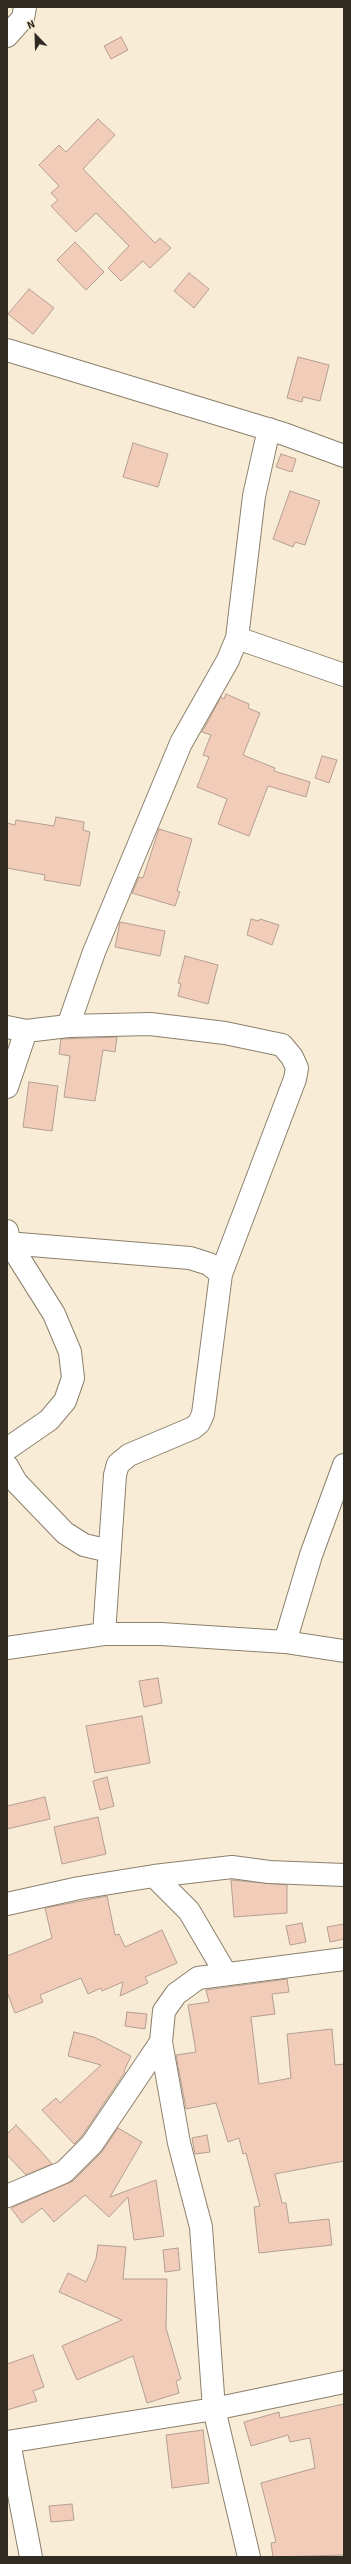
<!DOCTYPE html>
<style>
body{margin:0}
#map{position:relative;width:351px;height:2564px;overflow:hidden;background:#f8ecd6;font-family:"Source Sans 3",sans-serif}
canvas{display:block}
.frame{position:absolute;inset:0;border:8px solid #302b23;pointer-events:none}
.north{position:absolute;left:16px;top:16px;width:40px;height:40px;-webkit-text-stroke:3px #f8ecd6;paint-order:stroke;rotate:337deg;font-size:11px;font-weight:700;line-height:16px;text-align:center;color:#302b23}
.north::after{content:'';display:block;margin:auto;width:14px;height:18px;background:#302b23;clip-path:polygon(50% 0,100% 100%,50% 72%,0 100%)}
</style>
<div id="map">
<canvas width="351" height="2564"></canvas>
<div class="frame"></div>
<div class="north">N</div>
</div>
<script>
const ctx = document.querySelector('canvas').getContext('2d');
ctx.lineJoin = 'round';
function paint(path, color) { ctx.fillStyle = color; ctx.fill(path, 'evenodd'); }
const shape = rows => new Path2D(rows.map(r => 'M' + r).join(''));
function trace(path, color, width, dash) { ctx.strokeStyle = color; ctx.lineWidth = width; ctx.lineCap = dash ? 'butt' : 'round'; ctx.setLineDash(dash || []); ctx.stroke(path); }
const building = shape([
 [121,37,128,50,111,59,104,46,121,37],
 [98,119,115,135,83,169,155,243,160,238,171,248,150,268,143,261,121,281,108,268,129,246,96,213,76,232,51,206,58,200,51,193,59,186,39,165,59,145,66,152,98,119],
 [75,242,104,272,86,290,57,260,75,242],
 [189,273,209,289,194,308,174,291,189,273],
 [29,289,54,308,33,334,8,314,29,289],
 [298,357,329,365,320,401,303,397,302,402,287,398,298,357],
 [133,443,168,454,158,487,123,477,133,443],
 [281,454,296,459,292,472,276,467,281,454],
 [290,491,320,501,305,545,295,542,293,547,273,539,290,491],
 [226,694,249,704,248,708,260,713,243,755,275,768,274,771,310,782,306,797,268,786,249,836,218,824,227,799,197,787,209,757,203,755,211,735,202,732,221,697,224,699,226,694],
 [322,756,337,760,329,783,315,778,322,756],
 [56,817,84,822,83,830,90,832,80,886,44,880,45,875,7,868,7,823,15,825,16,820,54,826,56,817],
 [159,829,192,839,177,891,180,892,175,906,132,893,139,877,143,878,159,829],
 [251,919,259,921,260,919,279,925,272,945,247,935,251,919],
 [120,922,165,931,160,956,115,947,120,922],
 [185,956,218,965,208,1004,178,996,181,984,178,983,185,956],
 [117,1037,115,1052,103,1050,95,1101,64,1097,70,1056,59,1054,61,1039,117,1037],
 [29,1082,58,1086,52,1131,23,1127,29,1082],
 [158,1678,162,1703,144,1707,139,1681,158,1678],
 [142,1716,150,1763,95,1773,86,1726,142,1716],
 [107,1777,114,1806,100,1810,93,1781,107,1777],
 [45,1797,50,1819,7,1829,7,1806,45,1797],
 [98,1817,106,1854,62,1864,54,1827,98,1817],
 [231,1880,287,1885,287,1913,234,1917,231,1880],
 [107,1896,115,1935,119,1934,125,1947,162,1930,177,1963,145,1977,148,1983,120,1996,123,1982,102,1991,101,1988,88,1994,81,1978,40,1995,43,2002,15,2013,7,1992,7,1956,52,1938,45,1908,107,1896],
 [302,1923,306,1942,290,1945,286,1926,302,1923],
 [344,1924,344,1939,330,1942,327,1927,344,1924],
 [287,1979,289,1992,272,1994,275,2014,251,2017,259,2084,291,2078,287,2034,332,2029,335,2065,344,2064,344,2161,275,2174,282,2203,286,2203,289,2223,329,2219,332,2245,259,2253,254,2207,260,2206,246,2153,243,2154,239,2138,228,2142,216,2103,186,2109,176,2055,196,2052,188,2005,209,2002,206,1990,287,1979],
 [127,2012,147,2014,145,2029,125,2026,127,2012],
 [74,2032,94,2037,131,2056,124,2071,125,2072,82,2136,74,2144,42,2110,56,2098,60,2103,101,2065,68,2056,74,2032],
 [16,2125,39,2149,52,2164,26,2175,7,2155,7,2134,16,2125],
 [118,2128,142,2142,110,2197,156,2180,164,2236,134,2240,128,2197,109,2217,85,2195,54,2222,42,2208,22,2223,11,2208,73,2181,101,2153,118,2128],
 [207,2135,210,2152,195,2154,192,2138,207,2135],
 [98,2245,126,2247,123,2279,167,2279,166,2328,181,2379,176,2381,179,2393,147,2403,133,2356,77,2380,62,2346,122,2320,59,2292,68,2273,86,2282,96,2259,98,2245],
 [178,2248,180,2270,165,2272,163,2250,178,2248],
 [33,2355,44,2387,33,2391,37,2401,7,2410,7,2364,33,2355],
 [344,2404,344,2555,273,2557,271,2543,276,2542,261,2483,315,2468,310,2438,290,2442,288,2435,251,2446,244,2422,279,2412,280,2418,344,2404],
 [203,2430,209,2483,172,2488,166,2435,203,2430],
 [72,2504,74,2520,51,2522,49,2506,72,2504]
]);
paint(building, '#f0ccb9');
trace(building, '#b59e92', 1);
const street = shape([
 [7,36,23,18,25,7],
 [7,350,284,434,344,456],
 [237,638,344,675],
 [68,1026,94,952,181,743,228,660,237,638,254,496,269,429],
 [7,1027,26,1031,68,1026,150,1024,225,1033,282,1045,292,1057,297,1068,295,1079,221,1274,203,1414,199,1423,193,1428,129,1455,118,1464,115,1475,104,1634],
 [7,1087,26,1031],
 [7,1231,10,1244,54,1314,70,1352,73,1378,65,1401,49,1420,7,1449],
 [7,1243,190,1258,209,1264,221,1274],
 [7,1466,16,1482,65,1533,84,1545,109,1551],
 [285,1642,311,1555,344,1465],
 [154,1876,189,1911,226,1974],
 [7,1904,79,1888,154,1876,232,1867,269,1872,344,1875],
 [7,2196,64,2172,92,2144,161,2042],
 [7,2442,214,2409,344,2382],
 [9,2442,31,2557],
 [249,2557,214,2409,201,2227,179,2143,161,2042,164,2011,176,1994,198,1978,344,1959]
]);
const secondary = shape([
 [7,1648,104,1634,161,1634,285,1642,344,1651]
]);
trace(street, '#8b806c', 24);
trace(secondary, '#8b806c', 24);
trace(street, '#fff', 22);
trace(secondary, '#fff', 22);
</script>
